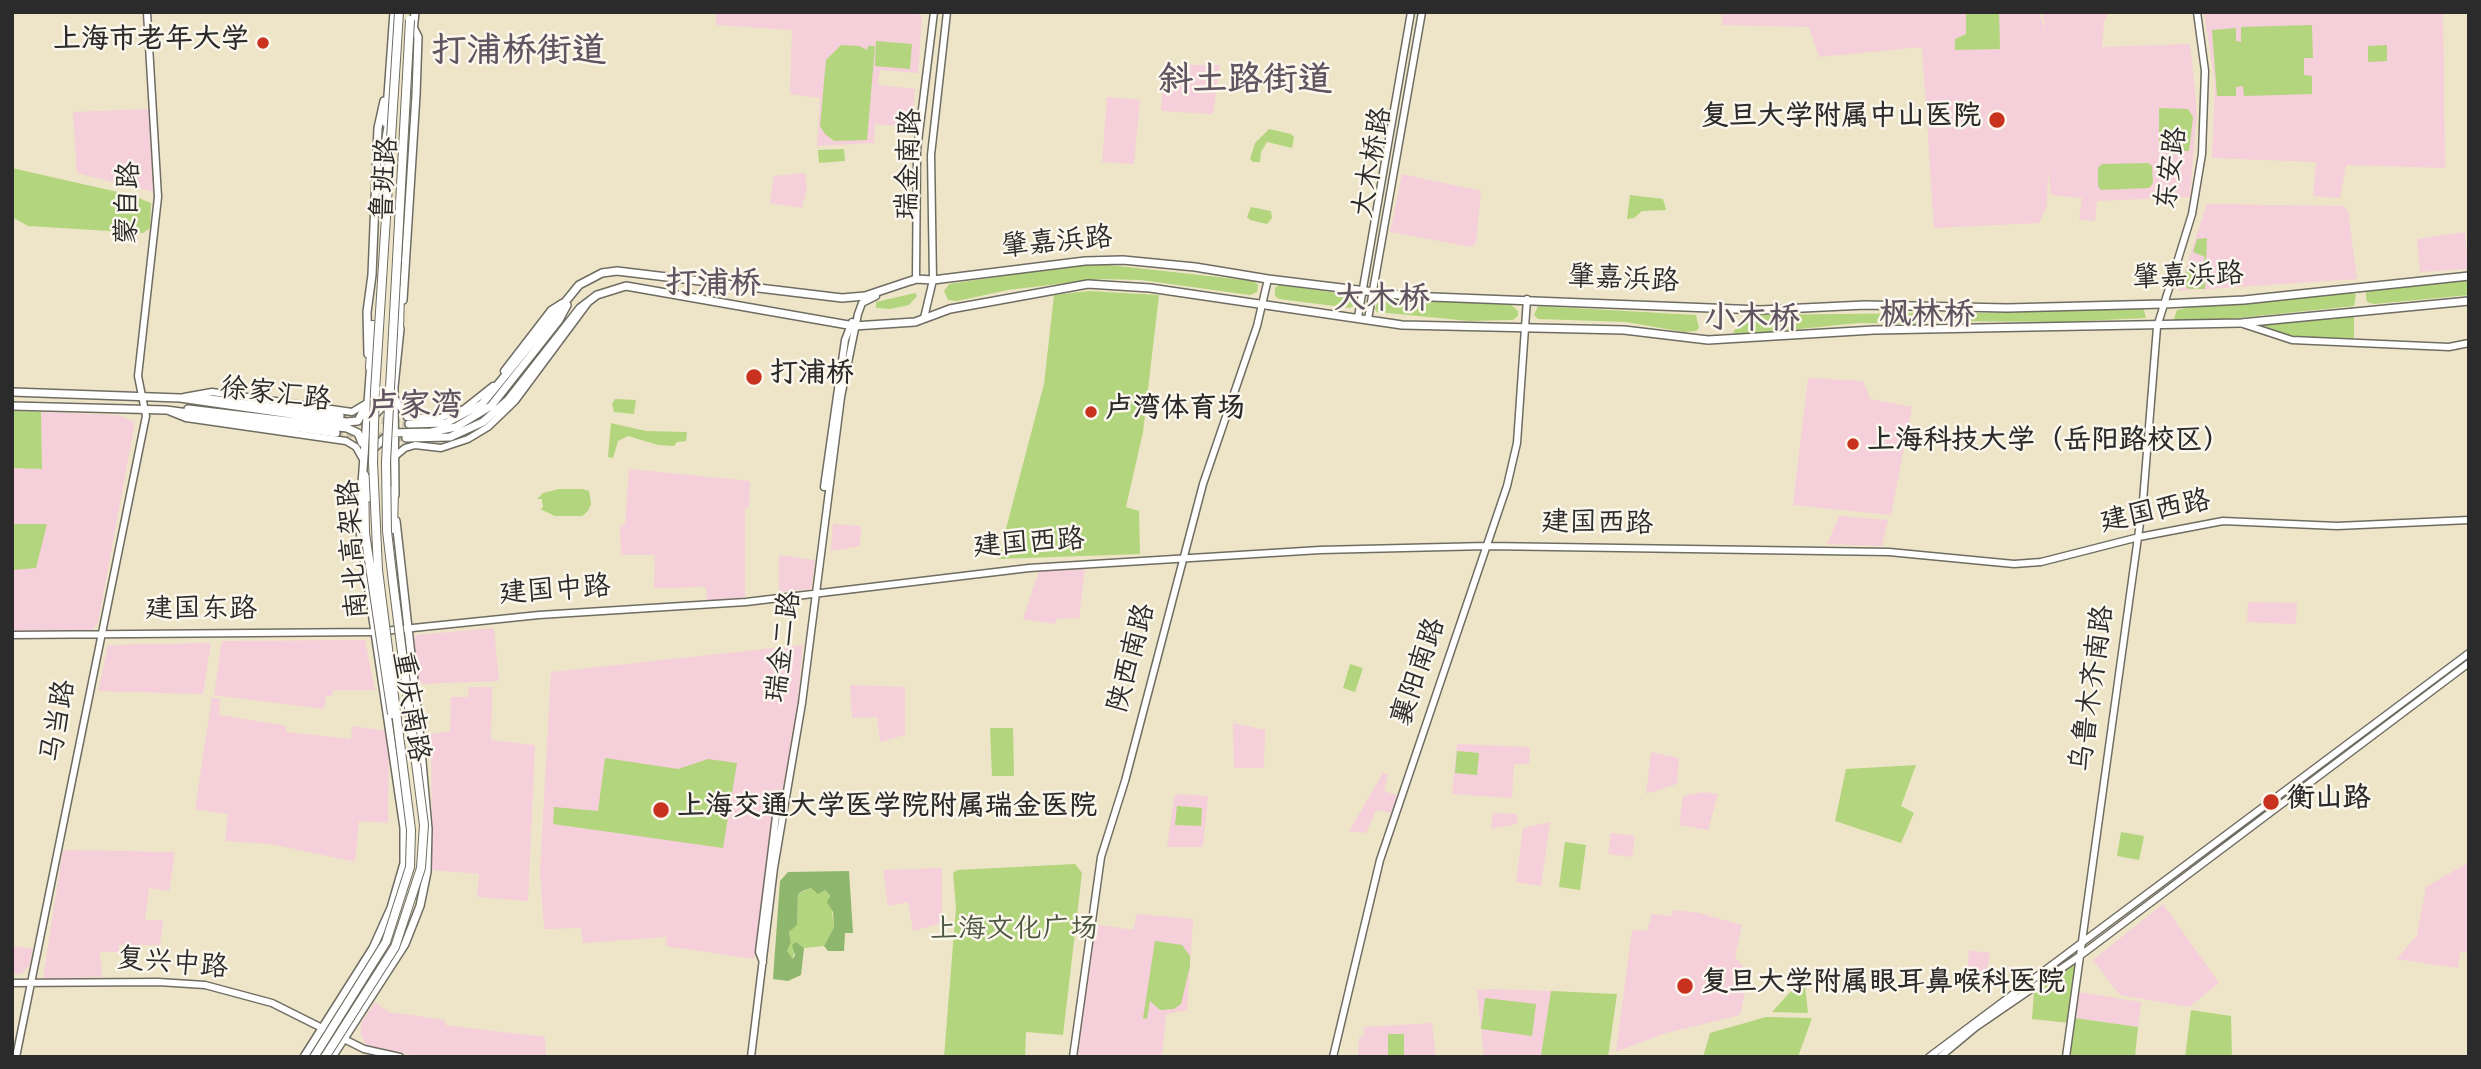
<!DOCTYPE html>
<meta charset="utf-8">
<style>
body{margin:0}
#map{position:relative;width:2481px;height:1069px;overflow:hidden;background:#eee5c8;font-family:Dekko,sans-serif}
canvas{display:block}
.frame{position:absolute;inset:0;border:14px solid #2b2b2b;pointer-events:none}
</style>
<div id="map">
<canvas width="2481" height="1069"></canvas>
<div class="frame"></div>
</div>
<script>
const ctx = document.querySelector('canvas').getContext('2d');
ctx.lineJoin = 'round';
function paint(path, color) { ctx.fillStyle = color; ctx.fill(path, 'evenodd'); }
const shape = rows => new Path2D(rows.map(r => 'M' + r).join(''));
function trace(path, color, width, dash) { ctx.strokeStyle = color; ctx.lineWidth = width; ctx.lineCap = dash ? 'butt' : 'round'; ctx.setLineDash(dash || []); ctx.stroke(path); }
function drawText(font, color, halo, rows, align = 'center') {
  ctx.font = font + ' Dekko,"LXGW WenKai TC",sans-serif'; ctx.lineWidth = 5; ctx.setLineDash([]); ctx.textBaseline = 'middle'; ctx.strokeStyle = halo; ctx.fillStyle = color; for (const [text, x, y, turn = 0] of rows) {
    ctx.save(); ctx.translate(x, y); ctx.rotate((+turn || 0) * Math.PI / 180); ctx.textAlign = isNaN(turn) ? turn : align; if (halo) ctx.strokeText(text, 0, 0); ctx.fillText(text, 0, 0); ctx.restore();
  }
}
paint(shape([
 [716,12,916,12,922,18,918,73,880,70,878,85,915,89,911,127,875,124,874,143,817,146,820,98,790,94,792,30,716,25],
 [1721,12,2039,12,2046,33,2042,12,2108,12,2104,22,2102,47,2190,44,2197,111,2190,197,2097,201,2095,221,2079,220,2082,198,2051,195,2048,169,2047,205,2039,223,1934,228,1922,47,1819,57,1809,27,1723,25],
 [2204,12,2443,12,2445,168,2346,165,2340,198,2313,196,2316,162,2212,158,2215,85],
 [1164,65,1220,65,1213,114,1161,111],
 [1107,97,1140,100,1134,164,1102,162],
 [149,109,154,192,77,173,73,112],
 [805,173,807,188,802,208,770,203,774,176],
 [1402,174,1481,191,1476,243,1472,247,1390,232],
 [2207,204,2344,206,2348,211,2357,279,2178,291],
 [2465,232,2468,269,2420,272,2417,239],
 [1808,378,1863,381,1870,399,1912,407,1891,515,1793,505],
 [41,412,118,415,135,422,98,623,92,631,12,632,12,468,42,469],
 [629,469,750,481,749,508,745,508,745,597,707,603,706,587,654,588,655,555,621,555,620,525,625,525],
 [1839,516,1888,520,1882,546,1827,544],
 [833,524,861,526,860,546,831,551],
 [779,555,815,560,811,589,779,592],
 [1085,567,1079,618,1056,619,1055,624,1023,619,1039,570],
 [2248,602,2297,603,2296,624,2247,622],
 [494,628,499,681,419,684,414,641,416,635],
 [365,640,375,690,333,690,332,696,326,696,324,709,214,695,222,641],
 [211,643,203,694,98,691,108,645],
 [803,645,798,700,754,959,666,946,667,937,583,943,581,928,544,929,540,871,551,672],
 [850,685,905,687,905,735,880,742,877,717,852,718],
 [469,687,492,687,491,740,535,745,528,901,477,897,479,874,432,870,431,734,450,731,451,697,468,697],
 [212,697,220,699,219,715,286,726,286,732,351,739,352,726,389,731,388,823,359,821,355,862,271,844,225,841,228,814,195,809],
 [1233,723,1265,730,1264,768,1234,768],
 [1457,744,1530,747,1529,764,1514,764,1512,798,1452,794],
 [1651,752,1679,758,1677,784,1646,794],
 [1383,773,1388,774,1384,791,1399,796,1392,813,1376,810,1366,833,1349,831],
 [1704,792,1718,794,1708,830,1679,825,1683,796],
 [1175,794,1208,796,1203,847,1167,847],
 [1493,813,1517,814,1517,824,1491,829],
 [1550,822,1541,886,1516,882,1523,828],
 [1611,833,1635,836,1632,857,1608,854],
 [63,850,175,852,169,891,149,888,145,920,163,920,160,945,119,945,119,952,100,952,102,977,43,978],
 [2469,862,2469,952,2460,952,2458,968,2397,959,2417,935,2426,887],
 [942,868,942,923,913,931,908,902,888,906,883,870],
 [2163,904,2219,983,2189,1007,2120,995,2093,960],
 [1673,910,1699,913,1742,925,1735,956,1749,975,1740,1015,1666,1033,1616,1052,1632,930,1647,931,1652,914,1671,916],
 [1137,914,1193,919,1187,1010,1166,1014,1162,1057,1076,1057,1094,924,1133,930],
 [12,946,33,949,29,966,21,974,12,974],
 [1969,950,1990,953,1984,988,1966,985],
 [1491,989,1551,991,1541,1055,1484,1057,1477,990],
 [2079,992,2141,1002,2138,1027,2075,1018],
 [375,1002,389,1012,445,1020,445,1025,545,1037,546,1057,420,1057,366,1045,361,1035,361,1023],
 [1432,1023,1436,1057,1358,1057,1359,1037,1364,1037,1364,1027]
]), '#f5cfd9');
paint(shape([
 [1966,12,1999,12,2000,49,1955,50,1955,39,1966,34],
 [2312,25,2313,58,2304,58,2304,75,2312,76,2312,94,2244,96,2243,86,2236,87,2236,96,2217,96,2212,30,2236,28,2236,41,2241,42,2241,27],
 [876,41,912,44,910,69,875,66],
 [841,45,859,46,867,50,868,46,875,46,867,140,834,141,825,134,820,126,826,60],
 [2387,45,2387,61,2368,62,2368,46],
 [2159,108,2188,109,2193,117,2189,151,2159,151],
 [1269,129,1291,134,1294,137,1292,148,1267,142,1261,152,1260,162,1253,162,1250,159,1255,143],
 [844,149,845,161,819,163,818,150],
 [2148,163,2152,166,2153,183,2149,188,2101,190,2098,186,2098,168,2102,164],
 [12,168,131,195,151,203,150,228,143,233,28,226,12,217],
 [1630,195,1663,199,1666,210,1642,211,1634,218,1627,219],
 [1251,207,1271,211,1272,218,1267,224,1250,220,1247,217],
 [2207,238,2205,289,2188,289,2182,281,2188,266,2200,271,2205,257,2193,252,2197,239],
 [1091,263,1254,281,1258,285,1257,292,1250,295,1141,280,1100,279,1008,290,957,301,948,300,944,291,949,284,1017,274,1026,269],
 [2469,280,2469,295,2374,304,2367,302,2366,296,2366,292,2372,289],
 [1279,285,1352,295,1353,306,1350,308,1279,299,1275,296,1275,288],
 [1089,291,1159,295,1143,432,1126,507,1139,511,1140,554,998,559,1044,384,1054,295],
 [2351,291,2356,295,2354,306,2228,319,2173,321,2177,310,2196,306],
 [915,293,917,296,909,305,890,309,876,308,876,302],
 [1379,297,1510,304,1518,311,1518,316,1513,320,1469,321,1377,312,1375,309],
 [1538,306,1696,315,1699,328,1696,331,1684,332,1626,322,1538,319,1534,315],
 [2140,308,2144,310,2146,318,2060,322,1943,321,1948,314],
 [1922,313,1922,324,1859,323,1738,335,1733,332,1747,316,1756,315],
 [2354,316,2354,338,2289,337,2252,325],
 [615,399,636,400,634,414,614,412,612,404],
 [12,411,41,412,42,469,12,468],
 [611,423,646,431,687,432,686,441,677,442,674,446,658,445,628,436,618,441,613,458,608,457],
 [582,489,589,491,591,504,588,511,582,516,555,516,540,509,543,508,542,499,537,499,543,493,559,489],
 [12,524,47,524,36,568,12,570],
 [1350,664,1363,668,1355,692,1343,688],
 [990,728,1013,728,1014,776,992,776],
 [1457,751,1479,753,1477,775,1455,773],
 [605,758,678,769,708,759,737,763,723,848,553,824,554,807,598,811],
 [1916,765,1901,806,1914,813,1901,843,1835,821,1846,769],
 [1177,806,1202,808,1201,826,1175,825],
 [2121,832,2144,836,2139,860,2117,856],
 [1565,842,1586,845,1580,890,1559,887],
 [1075,864,1082,873,1063,1035,1026,1032,1025,1057,944,1057,956,907,953,873,957,870],
 [811,888,825,890,830,897,834,927,824,946,804,948,796,942,793,959,787,951,791,942,789,932,797,924,798,894],
 [1155,941,1182,945,1190,956,1190,966,1181,1004,1174,1009,1160,1010,1150,1001,1147,1019,1143,1018],
 [2078,960,2069,1023,2032,1019,2034,991],
 [1804,977,1808,1013,1772,1012],
 [1551,991,1617,994,1608,1057,1541,1055],
 [1485,998,1536,1004,1532,1036,1481,1029],
 [2191,1010,2231,1016,2232,1057,2185,1057],
 [1766,1017,1812,1018,1798,1057,1703,1057,1710,1033],
 [2075,1018,2138,1027,2135,1057,2070,1057],
 [1388,1034,1404,1034,1404,1057,1388,1057]
]), '#b3d57d');
paint(shape([
 [849,871,853,933,845,933,844,951,828,951,824,946,834,927,833,912,827,902,830,896,825,890,818,894,811,888,803,891,798,894,797,925,789,932,791,942,787,951,793,959,795,955,792,945,796,942,804,948,801,975,788,981,773,979,780,881,788,872]
]), '#8eb66c');
trace(shape([
 [340,416,409,424],
 [336,433,406,438]
]), '#c7c0a9', 7, [7, 3.5]);
const secondary = shape([
 [912,281,916,279,917,150,934,12],
 [1358,317,1411,12],
 [924,318,933,280,931,155,947,12],
 [1368,319,1422,12],
 [2243,324,2292,340,2449,347,2469,343],
 [504,371,551,310,562,303],
 [184,397,212,392,352,412,367,403],
 [396,400,407,417,437,419,464,409,493,386],
 [171,412,186,418,346,441,356,447,364,461],
 [394,457,405,448,415,445,441,448,468,439,488,427,515,401,587,304],
 [829,487,824,487,845,340,852,322],
 [12,635,374,632,539,615,746,602,1029,568,1320,550,1487,546,1889,552,2014,564,2041,562,2139,537,2223,521,2337,526,2469,520],
 [763,962,759,952,776,816,781,808],
 [12,983,158,982,205,985,272,1003,364,1049,400,1057],
 [16,1057,146,416,138,376,158,197,147,12],
 [751,1057,774,868,802,703,841,397,858,314,862,303,876,296],
 [1073,1057,1101,857,1125,781,1203,484,1257,326,1268,279],
 [1333,1057,1380,860,1507,486,1517,443,1527,299],
 [1929,1057,2469,653],
 [1940,1057,1976,1027,2081,955,2469,663],
 [2066,1057,2143,501,2157,327,2192,214,2202,154,2205,71,2197,12]
]);
const primary = shape([
 [413,32,415,12],
 [386,123,394,12],
 [382,214,385,142],
 [403,300,416,95,418,37,414,29],
 [368,354,367,312,372,275,378,128,384,101],
 [371,362,359,524,404,828,404,864],
 [12,392,180,398,346,422,358,421,363,411],
 [202,398,340,416],
 [12,406,166,410,336,433],
 [188,409,347,428,358,433,362,443],
 [372,418,390,398],
 [409,424,446,423,482,404,579,285,602,273,617,271,842,298,865,296,916,279,933,280,1085,261,1123,260,1195,267,1268,279,1407,296,1761,310,1865,305,2007,308,2164,304,2244,300,2469,276],
 [406,438,450,437,483,422,508,400,580,308,597,295,626,286,854,326,915,322,950,309,1088,284,1150,288,1402,325,1624,330,1708,340,1874,330,2241,323,2469,301],
 [373,449,390,433,431,432,456,427,491,406,559,320,567,305],
 [364,475,368,480,368,498],
 [395,495,394,387,400,329],
 [304,1057,373,948,391,908,405,860],
 [332,1057,405,944,420,906,427,872,428,829,418,717,396,521]
]);
const highway = shape([
 [385,148,390,117],
 [399,333,400,290],
 [370,367,373,325],
 [364,475,365,533],
 [393,529,394,490]
]);
trace(secondary, '#6f6c62', 9);
trace(primary, '#6f6c62', 10);
trace(highway, '#6f6c62', 10);
trace(secondary, '#fff', 6);
trace(primary, '#fff', 7);
trace(highway, '#fff', 8);
const highwayBridge = shape([
 [365,533,392,714],
 [314,1057,386,942,410,867,411,830,378,570,373,462,375,391,399,12],
 [325,1057,395,947,421,868,424,825,393,582,387,531,386,462,410,20]
]);
trace(highwayBridge, '#6f6c62', 10, []);
trace(highwayBridge, '#fff', 8);
for (const [x, y, r, color] of [
 [263,43,7,"#c8321e"],
 [1997,120,9,"#c8321e"],
 [754,377,9,"#c8321e"],
 [1091,412,7,"#c8321e"],
 [1853,444,7,"#c8321e"],
 [2271,802,9,"#c8321e"],
 [661,810,9,"#c8321e"],
 [1685,986,9,"#c8321e"]
]) { const dot = new Path2D(); dot.arc(x, y, r, 0, 2 * Math.PI); ctx.fillStyle = color; ctx.fill(dot); trace(dot, '#fbf7ec', 2.5); }
drawText('bold 28px', '#2b2b2b', '#fbf7ec', [
 ["上海市老年大学",249,43,"right"],
 ["复旦大学附属中山医院",1981,120,"right"],
 ["打浦桥",770,377],
 ["卢湾体育场",1105,412],
 ["上海科技大学（岳阳路校区）",1867,444],
 ["衡山路",2287,802],
 ["上海交通大学医学院附属瑞金医院",677,810],
 ["复旦大学附属眼耳鼻喉科医院",1701,986]
], 'left');
drawText('28px', '#2b2b2b', '#fbf7ec', [
 ["大木桥路",1376,163,-80],
 ["瑞金南路",913,164,-88],
 ["东安路",2175,169,-82],
 ["鲁班路",389,179,-86],
 ["蒙自路",132,203,-88],
 ["肇嘉浜路",1057,246,-5],
 ["肇嘉浜路",2188,280,-2],
 ["肇嘉浜路",1623,283,3],
 ["徐家汇路",275,398,7],
 ["建国西路",2156,515,-12],
 ["建国西路",1597,527,1],
 ["建国西路",1029,547,-4],
 ["南北高架路",357,549,-94],
 ["建国中路",555,594,-4],
 ["建国东路",201,613],
 ["瑞金二路",787,647,-82],
 ["陕西南路",1135,659,-75],
 ["襄阳南路",1422,673,-71],
 ["乌鲁木齐南路",2096,689,-82],
 ["重庆南路",407,707,81],
 ["马当路",62,722,-80],
 ["复兴中路",172,967,5]
]);
drawText('28px', '#4d5640', '#fbf7ec', [
 ["上海文化广场",1014,933]
]);
drawText('bold 32px', '#5f5460', '#fbf7ec', [
 ["打浦桥",713,289],
 ["大木桥",1382,304],
 ["枫林桥",1927,320],
 ["小木桥",1752,324],
 ["卢家湾",415,411]
]);
drawText('bold 35px', '#5f5460', '#fbf7ec', [
 ["打浦桥街道",519,56],
 ["斜土路街道",1245,85]
]);
</script>
